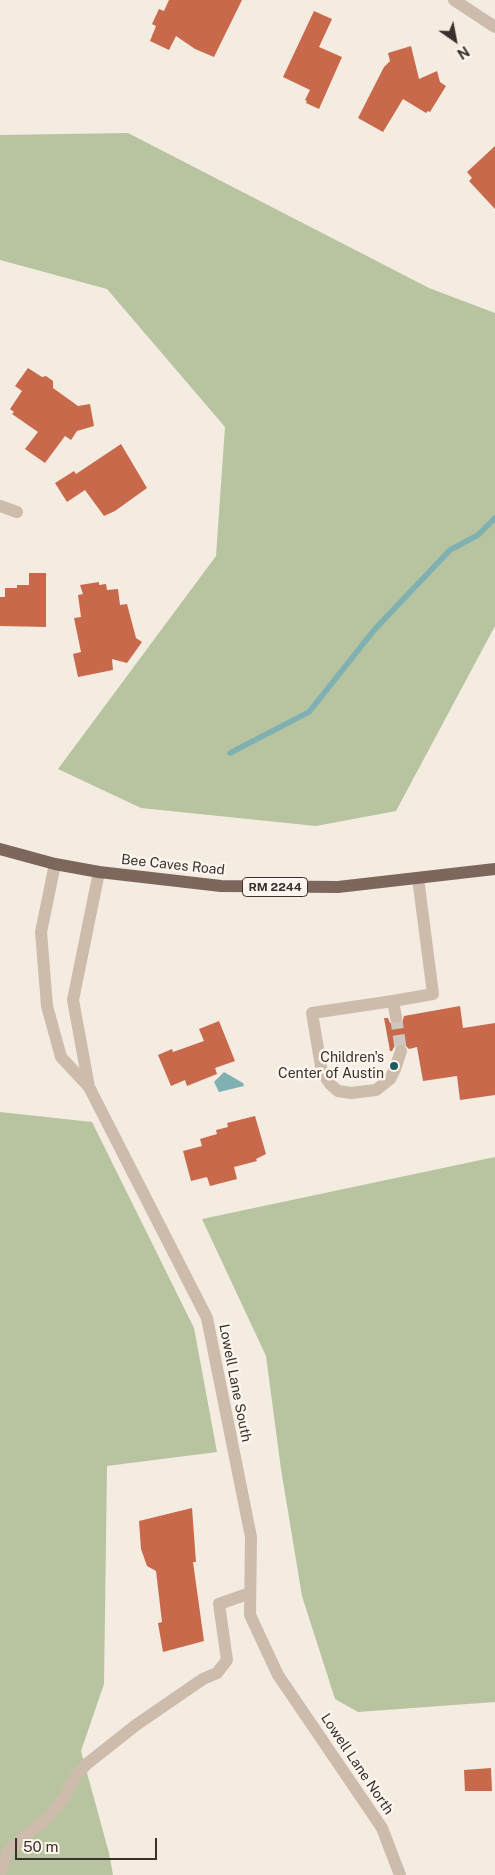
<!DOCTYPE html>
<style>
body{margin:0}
#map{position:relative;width:495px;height:1875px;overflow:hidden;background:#f4ebe1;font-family:"Public Sans",sans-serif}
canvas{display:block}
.north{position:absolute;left:430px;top:15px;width:50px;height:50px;-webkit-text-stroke:4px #fbf5ee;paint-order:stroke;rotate:147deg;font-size:14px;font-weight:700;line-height:20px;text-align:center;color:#3b302b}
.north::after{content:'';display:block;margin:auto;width:18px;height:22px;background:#3b302b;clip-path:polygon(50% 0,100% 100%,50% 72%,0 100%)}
.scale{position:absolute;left:15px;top:1838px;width:142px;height:22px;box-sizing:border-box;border:2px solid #3b302b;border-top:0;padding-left:6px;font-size:15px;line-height:18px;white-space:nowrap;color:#3b302b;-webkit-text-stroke:4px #fbf5ee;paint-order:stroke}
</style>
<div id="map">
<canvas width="495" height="1875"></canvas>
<div class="north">N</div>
<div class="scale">50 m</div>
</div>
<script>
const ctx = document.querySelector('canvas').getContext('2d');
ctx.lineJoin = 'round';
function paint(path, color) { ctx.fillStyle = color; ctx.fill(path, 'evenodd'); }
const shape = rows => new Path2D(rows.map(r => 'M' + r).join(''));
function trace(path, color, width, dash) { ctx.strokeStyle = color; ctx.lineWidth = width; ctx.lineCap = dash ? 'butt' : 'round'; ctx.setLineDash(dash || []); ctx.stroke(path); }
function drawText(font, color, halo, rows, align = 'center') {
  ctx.font = font + ' "Public Sans",sans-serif'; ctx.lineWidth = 5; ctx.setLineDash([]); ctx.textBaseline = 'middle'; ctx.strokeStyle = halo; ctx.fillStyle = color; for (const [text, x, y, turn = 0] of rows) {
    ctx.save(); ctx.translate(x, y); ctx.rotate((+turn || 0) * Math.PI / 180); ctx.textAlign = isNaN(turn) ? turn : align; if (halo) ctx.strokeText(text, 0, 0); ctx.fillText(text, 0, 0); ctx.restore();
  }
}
paint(shape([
 [128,133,429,288,495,313,495,626,396,811,316,826,141,808,58,769,216,556,225,427,107,289,0,260,0,135],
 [0,1112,92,1122,194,1328,217,1452,107,1466,104,1684,81,1751,109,1853,113,1875,0,1875],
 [495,1157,495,1702,358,1712,335,1699,302,1596,281,1469,266,1356,202,1219]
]), '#b8c4a0');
paint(shape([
 [224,1072,243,1083,244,1086,219,1092,214,1082]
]), '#7fb0b2');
trace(shape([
 [230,753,309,712,375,629,450,550,478,535,495,518]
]), '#7fb0b2', 5.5);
paint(shape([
 [169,0,242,0,214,57,195,49,176,36,169,50,150,41,156,26,152,24,159,9,164,11],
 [314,11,332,19,319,47,342,57,319,109,306,103,307,101,305,100,310,90,283,77],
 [411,46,419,79,437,71,440,82,446,86,430,112,428,111,426,113,403,99,383,132,358,118,384,67,390,61,388,53],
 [495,146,495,209,469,181,472,178,467,172],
 [28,368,42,377,46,376,53,381,53,388,78,406,90,404,94,426,77,431,71,440,65,436,45,463,25,449,38,432,12,414,14,412,10,409,22,391,15,386],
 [121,444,147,488,115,511,104,516,85,490,67,502,55,483,74,471,76,474],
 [29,573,46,573,46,627,0,626,0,597,5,597,5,588,17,588,17,585,29,585],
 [99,582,99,585,106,584,107,590,118,589,120,605,127,604,136,638,142,642,127,663,112,659,113,670,78,677,73,654,81,652,74,618,81,617,78,595,83,594,80,585],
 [460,1006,463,1028,495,1023,495,1095,460,1100,457,1076,423,1081,417,1047,409,1049,404,1044,400,1043,395,1045,392,1051,390,1051,384,1018,388,1018,390,1023,397,1025,402,1023,404,1016],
 [219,1021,235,1061,215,1068,217,1074,187,1086,185,1080,171,1086,158,1055,172,1049,173,1052,204,1041,199,1029],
 [255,1116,266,1154,256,1159,257,1161,234,1167,237,1179,210,1186,207,1177,191,1181,183,1151,202,1146,200,1139,217,1134,216,1130,228,1127,227,1123],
 [192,1508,196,1562,193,1562,204,1641,163,1652,158,1623,162,1622,156,1571,147,1566,141,1549,139,1521],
 [491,1768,492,1791,465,1791,464,1770]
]), '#c8694b');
trace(shape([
 [396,1017,401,1051]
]), '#cfc6bd', 12, [12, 6]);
trace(shape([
 [454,0,495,27],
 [0,506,17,512],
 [55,864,41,932,47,1006,61,1057,89,1087,207,1318,251,1537,250,1615,278,1675,382,1828,400,1875],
 [393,1001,433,994,418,878],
 [396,1017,393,1001,312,1013,322,1072,330,1084,338,1091,351,1093,376,1090,390,1079,395,1069,401,1051],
 [89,1087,73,1000,99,872],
 [0,1874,8,1852,27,1834,46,1820,63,1799,77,1774,88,1763,136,1725,203,1679,217,1673,227,1660,219,1604,250,1593]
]), '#cdbbac', 12);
trace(shape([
 [0,849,55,864,99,872,221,886,338,887,495,869]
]), '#7d675c', 12);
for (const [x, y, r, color] of [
 [394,1066,5,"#1f5a5e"]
]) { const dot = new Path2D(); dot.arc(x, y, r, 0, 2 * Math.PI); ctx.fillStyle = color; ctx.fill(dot); trace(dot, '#fbf5ee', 2); }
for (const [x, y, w] of [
 [275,887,65]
]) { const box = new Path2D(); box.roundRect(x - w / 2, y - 9.5, w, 19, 4); ctx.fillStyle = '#fbf5ee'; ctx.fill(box); trace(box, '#3b302b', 1); }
drawText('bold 12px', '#3b302b', null, [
 ["RM 2244",275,887]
]);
drawText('14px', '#3b302b', '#fbf5ee', [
 ["Bee Caves Road",173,865,6],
 ["Lowell Lane South",235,1383,79],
 ["Lowell Lane North",357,1764,56]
]);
drawText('14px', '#3b302b', '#fbf5ee', [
 ["Children's",384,1058],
 ["Center of Austin",384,1074]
], 'right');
</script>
